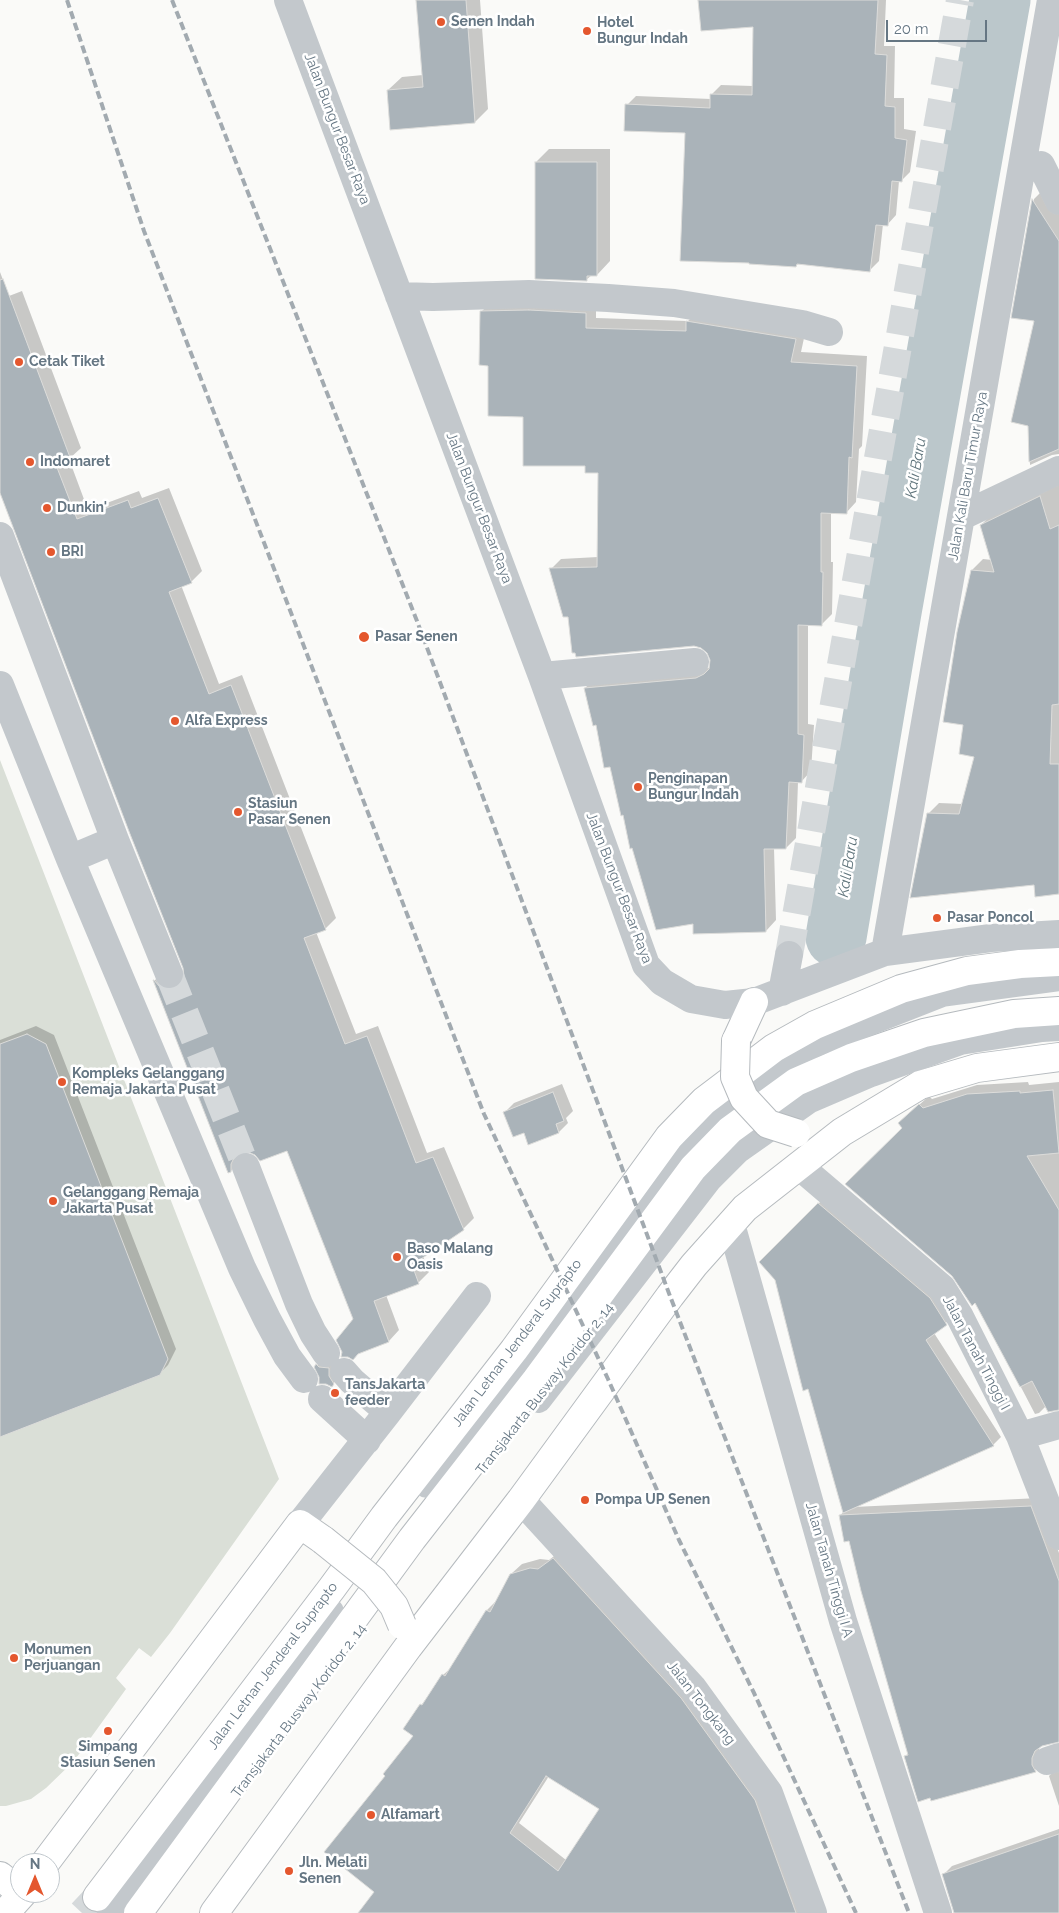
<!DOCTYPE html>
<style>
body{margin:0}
#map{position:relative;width:1059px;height:1913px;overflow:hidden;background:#fafaf8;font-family:Raleway,sans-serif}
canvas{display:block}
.north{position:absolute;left:10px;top:1853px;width:50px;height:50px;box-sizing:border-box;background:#fff;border:1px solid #c1c8cd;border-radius:50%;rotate:0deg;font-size:14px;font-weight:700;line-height:20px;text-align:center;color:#657683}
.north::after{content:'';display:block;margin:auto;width:18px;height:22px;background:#e4572e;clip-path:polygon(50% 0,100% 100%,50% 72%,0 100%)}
.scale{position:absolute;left:886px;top:20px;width:101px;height:22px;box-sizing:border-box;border:2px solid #657683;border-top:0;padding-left:6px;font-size:15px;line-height:18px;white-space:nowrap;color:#657683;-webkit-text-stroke:4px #fff;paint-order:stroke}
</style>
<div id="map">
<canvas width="1059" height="1913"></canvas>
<div class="north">N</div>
<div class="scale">20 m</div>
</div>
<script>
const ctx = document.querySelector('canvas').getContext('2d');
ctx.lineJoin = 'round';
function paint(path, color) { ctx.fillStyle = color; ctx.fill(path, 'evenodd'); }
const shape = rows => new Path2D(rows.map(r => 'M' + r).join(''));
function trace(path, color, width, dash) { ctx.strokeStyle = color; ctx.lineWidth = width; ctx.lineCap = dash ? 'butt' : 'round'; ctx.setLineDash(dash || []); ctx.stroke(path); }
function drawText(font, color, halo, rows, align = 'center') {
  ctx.font = font + ' Raleway,sans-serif'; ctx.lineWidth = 5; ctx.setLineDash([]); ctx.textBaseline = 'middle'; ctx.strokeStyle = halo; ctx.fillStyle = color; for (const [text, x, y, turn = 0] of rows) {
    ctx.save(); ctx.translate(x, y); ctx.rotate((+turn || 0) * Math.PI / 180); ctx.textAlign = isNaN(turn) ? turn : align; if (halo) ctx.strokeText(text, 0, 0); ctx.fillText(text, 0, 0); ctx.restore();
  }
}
paint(shape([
 [0,760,279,1479,170,1633,151,1657,139,1648,116,1678,126,1689,74,1761,46,1788,31,1799,6,1806,0,1806]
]), '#dadfd7');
paint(shape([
 [417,0,480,0,488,109,475,122,388,90,402,77,423,75],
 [700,0,886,0,884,46,895,46,894,98,904,98,904,129,916,131,910,172,901,181,899,181,896,215,887,225,883,224,879,261,870,270,799,263,796,266,686,132,627,105,636,96,711,99,712,94,721,85,753,86,754,25],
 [549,149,610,149,610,261,597,275,592,275,586,280,536,162],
 [1044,189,1059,213,1059,454,1052,455,1030,465,1029,425,1036,320,1013,317,1034,199],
 [0,272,9,296,22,291,81,448,69,459,88,510,139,491,142,498,169,488,202,571,191,582,181,585,219,684,242,675,336,918,325,929,316,932,356,1034,378,1026,427,1153,444,1147,474,1218,463,1229,423,1256,429,1272,418,1283,386,1295,399,1330,389,1341,355,1320,288,1149,256,1154,248,1150,242,1151,241,1160,231,1171,154,981,166,970,178,979,185,978,185,968,0,489],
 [492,301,596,303,596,318,688,321,698,311,806,329,801,352,867,356,862,446,859,449,856,502,846,513,831,512,831,562,833,562,832,614,821,625,808,624,808,724,814,725,811,771,801,782,798,782,796,838,786,848,774,848,776,920,766,931,694,923,624,813,585,688,595,678,708,668,711,667,712,660,708,652,702,646,570,616,551,569,561,559,598,557,599,472,587,464,525,415,489,364,481,312],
 [1059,482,1059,893,1035,884,928,814,939,803,963,804,975,756,965,724,972,570,983,559,992,560,981,525,992,514],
 [36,1026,54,1035,176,1349,168,1365,159,1374,0,1436,0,1040],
 [1028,1082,1029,1085,1059,1082,1059,1386,1048,1404,1039,1413,1035,1414,976,1301,904,1128,909,1114,929,1096,932,1099,977,1085],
 [562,1084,573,1111,566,1118,568,1123,559,1132,529,1143,525,1132,505,1112,514,1103],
 [827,1195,954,1316,934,1333,1001,1437,993,1445,854,1507,1039,1498,1059,1553,1059,1741,1041,1745,1039,1749,1040,1757,1043,1762,1035,1770,932,1799,905,1757,908,1753,850,1540,840,1515,844,1512,809,1387,776,1280,761,1262],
 [321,1361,333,1364,333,1371,336,1381,331,1385,321,1377,317,1365],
 [563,1549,765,1790,811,1913,359,1913,376,1892,387,1775,415,1735,405,1728,443,1675,453,1666,487,1610,497,1600,511,1574,522,1564,540,1559,549,1560],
 [549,1776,600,1809,566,1860,519,1823],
 [1057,1768,1059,1768,1059,1806,1049,1776],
 [1059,1829,1059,1913,956,1913,943,1875,952,1866]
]), '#0003');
trace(shape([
 [836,937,891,612,1000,0]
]), '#bbc7cb', 61);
const building = shape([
 [416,0,466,0,475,123,390,130,387,90,423,87,416,0],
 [698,0,878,0,875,54,887,55,885,106,895,107,895,138,907,140,902,182,892,181,888,226,876,225,870,272,797,264,796,267,749,264,749,263,680,261,685,133,624,131,625,104,710,108,710,94,752,95,753,27,701,31,698,0],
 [535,162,597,162,597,276,587,276,587,281,535,279,535,162],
 [1032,199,1059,241,1059,449,1029,462,1028,426,1011,422,1034,321,1011,318,1032,199],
 [3,279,71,460,56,465,77,519,128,500,131,508,158,498,192,583,169,592,209,694,231,685,326,930,304,938,345,1044,367,1036,416,1163,433,1157,464,1230,412,1265,419,1284,374,1301,389,1342,358,1354,353,1360,348,1357,341,1357,342,1352,336,1340,353,1319,287,1151,260,1161,255,1155,248,1152,241,1152,234,1158,231,1164,231,1172,228,1173,153,980,154,980,159,986,166,989,174,989,182,983,184,976,183,968,130,834,0,493,0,280,3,279],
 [529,310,586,313,586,328,686,331,686,321,796,339,791,362,857,366,852,458,849,457,847,514,821,513,821,572,823,572,822,626,798,625,798,734,804,735,802,783,789,782,786,849,764,849,766,932,693,934,693,924,656,930,632,848,630,849,623,815,621,816,610,767,604,768,596,725,593,726,584,688,696,678,704,674,709,669,710,660,707,653,701,648,694,646,576,657,575,653,572,653,568,617,563,617,549,568,597,567,598,473,585,473,585,466,523,466,523,417,488,416,488,366,479,365,480,311,529,310],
 [1040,496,1050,529,1059,525,1059,704,1052,705,1050,764,1059,764,1059,894,1035,897,1034,885,910,898,927,813,959,814,974,757,959,754,963,725,943,722,957,632,971,570,994,572,980,525,1040,496],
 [27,1034,46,1044,168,1359,160,1375,0,1437,0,1044,27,1034],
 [1053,1090,1059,1153,1027,1156,1059,1210,1059,1410,1048,1412,1032,1381,1020,1387,975,1303,972,1306,952,1276,845,1184,902,1128,898,1123,919,1104,923,1108,967,1094,1020,1091,1020,1093,1053,1090],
 [553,1092,564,1121,556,1124,559,1133,528,1145,524,1133,513,1137,503,1112,553,1092],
 [818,1203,930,1298,947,1325,926,1340,994,1446,843,1513,808,1389,803,1391,775,1280,759,1262,818,1203],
 [316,1364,319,1367,329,1368,329,1376,334,1384,332,1387,326,1384,319,1384,319,1377,314,1367,316,1364],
 [1031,1506,1059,1581,1059,1742,1042,1746,1035,1751,1032,1758,1032,1765,1036,1772,931,1801,930,1798,918,1802,904,1756,908,1755,861,1591,849,1541,844,1542,839,1515,1031,1506],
 [553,1558,681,1698,755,1800,796,1913,358,1913,374,1892,324,1852,385,1776,383,1774,413,1736,403,1729,420,1704,422,1705,442,1674,445,1676,486,1610,490,1612,510,1574,530,1568,538,1569,553,1558],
 [546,1776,599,1809,558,1871,510,1833,546,1776],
 [1059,1834,1059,1913,954,1913,942,1874,1059,1834]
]);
paint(building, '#aab3b9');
trace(building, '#dcdcda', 1);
trace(shape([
 [789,955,960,0],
 [169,974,246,1167]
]), '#d5d9db', 28, [28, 14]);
trace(shape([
 [82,1913,97,1897]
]), '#d5d9db', 28, [28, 14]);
const major = shape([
 [736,1041,754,1002],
 [45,1863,300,1524,323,1540],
 [0,1876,20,1892],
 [97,1897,332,1588,384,1517,514,1350,669,1137,704,1101,774,1048,815,1025,901,989,967,971,1020,964,1059,962],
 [5,1913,23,1893],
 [138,1913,412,1539,536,1380,693,1168,730,1130,796,1082,851,1058,924,1033,1014,1014,1059,1011],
 [214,1913,408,1647,521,1500,670,1296,694,1265,745,1208,842,1132,920,1085,977,1068,1059,1057]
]);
trace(major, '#b5babe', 30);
trace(shape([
 [288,0,542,676,646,965,662,982,691,999,725,1005,754,1002,885,952,991,938,1059,934],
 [1041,165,1059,201],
 [399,296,433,297,529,294,608,298,674,303,802,324,829,332],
 [962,516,1059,470],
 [0,536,115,840,169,974],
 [542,676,695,662],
 [0,685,70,859,242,1268,267,1319,287,1356,304,1379],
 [70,859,115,840],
 [885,952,1051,0],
 [782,992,789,955],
 [799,1166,942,1288,960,1317,1020,1436,1059,1536],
 [246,1167,299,1304,313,1333,326,1353],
 [731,1224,843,1621,938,1913],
 [344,1372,352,1381,388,1412],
 [322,1399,367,1440],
 [538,1399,709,1178,737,1150,808,1100,871,1073,960,1041,1042,1028,1059,1027],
 [1020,1436,1059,1425],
 [427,1484,524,1363,680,1152,714,1118,784,1061,815,1043,942,993,1059,977],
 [521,1500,693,1688,769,1793,813,1913],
 [300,1524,388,1412,477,1296],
 [1047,1761,1059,1757],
 [110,1908,330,1612]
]), '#c3c8cc', 28);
trace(major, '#fff', 28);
trace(shape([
 [67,0,144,231,484,1114,608,1379,679,1540,754,1693,856,1913],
 [172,0,417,621,670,1296,909,1913]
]), '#a2aab0', 4, [8, 4]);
const majorBridge = shape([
 [736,1041,735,1077,744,1098,768,1124,796,1133],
 [323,1540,374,1581,394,1606,402,1625]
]);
trace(majorBridge, '#b5babe', 30, []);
trace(majorBridge, '#fff', 28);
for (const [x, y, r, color] of [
 [441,22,5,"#e4572e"],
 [587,31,5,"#e4572e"],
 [19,362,5,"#e4572e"],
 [30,462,5,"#e4572e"],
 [47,508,5,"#e4572e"],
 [51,552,5,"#e4572e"],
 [364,637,6,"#e4572e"],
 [175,721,5,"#e4572e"],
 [638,787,5,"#e4572e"],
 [238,812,5,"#e4572e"],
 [937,918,5,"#e4572e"],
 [62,1082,5,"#e4572e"],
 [53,1201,5,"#e4572e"],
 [397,1257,5,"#e4572e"],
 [335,1393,5,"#e4572e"],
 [585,1500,5,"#e4572e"],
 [14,1658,5,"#e4572e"],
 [108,1731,5,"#e4572e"],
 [371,1815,5,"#e4572e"],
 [289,1871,5,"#e4572e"]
]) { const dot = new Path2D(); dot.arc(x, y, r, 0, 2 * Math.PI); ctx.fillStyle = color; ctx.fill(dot); trace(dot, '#fff', 2); }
drawText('bold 14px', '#657683', '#fff', [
 ["Senen Indah",451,22],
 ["Hotel",597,23],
 ["Bungur Indah",597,39],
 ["Cetak Tiket",29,362],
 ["Indomaret",40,462],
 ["Dunkin'",57,508],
 ["BRI",61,552],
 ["Pasar Senen",375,637],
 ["Alfa Express",185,721],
 ["Penginapan",648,779],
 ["Bungur Indah",648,795],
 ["Stasiun",248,804],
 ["Pasar Senen",248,820],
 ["Pasar Poncol",947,918],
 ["Kompleks Gelanggang",72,1074],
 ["Remaja Jakarta Pusat",72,1090],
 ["Gelanggang Remaja",63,1193],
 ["Jakarta Pusat",63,1209],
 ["Baso Malang",407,1249],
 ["Oasis",407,1265],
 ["TansJakarta",345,1385],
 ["feeder",345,1401],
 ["Pompa UP Senen",595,1500],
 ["Monumen",24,1650],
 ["Perjuangan",24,1666],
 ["Simpang",108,1747,"center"],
 ["Stasiun Senen",108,1763,"center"],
 ["Alfamart",381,1815],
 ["Jln. Melati",299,1863],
 ["Senen",299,1879]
], 'left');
drawText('14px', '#657683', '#fff', [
 ["Jalan Bungur Besar Raya",337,129,69],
 ["Jalan Kali Baru Timur Raya",968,476,-80],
 ["Jalan Bungur Besar Raya",479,508,69],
 ["Jalan Bungur Besar Raya",619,888,69],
 ["Jalan Letnan Jenderal Suprapto",517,1343,-53],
 ["Jalan Tanah Tinggi I",976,1353,62],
 ["Transjakarta Busway Koridor 2, 14",545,1389,-52],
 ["Jalan Tanah Tinggi I A",829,1570,74],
 ["Jalan Letnan Jenderal Suprapto",273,1666,-53],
 ["Jalan Tongkang",701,1703,52],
 ["Transjakarta Busway Koridor 2, 14",299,1711,-53]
]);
drawText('italic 15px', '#60757c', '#fff', [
 ["Kali Baru",916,468,-80],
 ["Kali Baru",848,867,-81]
]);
</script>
